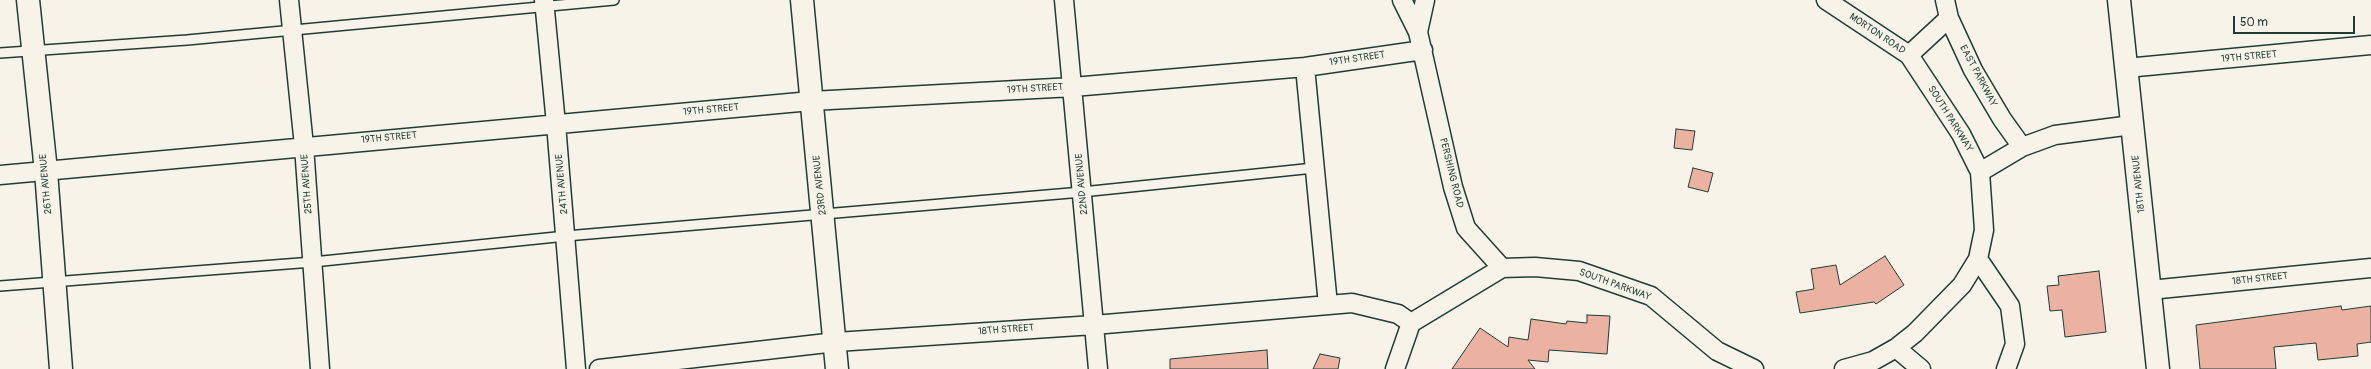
<!DOCTYPE html>
<style>
body{margin:0}
#map{position:relative;width:2371px;height:369px;overflow:hidden;background:#f7f3e8;font-family:Pangolin,sans-serif}
canvas{display:block}
.scale{position:absolute;left:2233px;top:16px;width:122px;height:18px;box-sizing:border-box;border:2px solid #1f3d34;border-top:0;padding-left:5px;font-size:12px;line-height:14px;white-space:nowrap;color:#1f3d34;-webkit-text-stroke:3px #f7f3e8;paint-order:stroke}
</style>
<div id="map">
<canvas width="2371" height="369"></canvas>
<div class="scale">50 m</div>
</div>
<script>
const ctx = document.querySelector('canvas').getContext('2d');
ctx.lineJoin = 'round';
function paint(path, color) { ctx.fillStyle = color; ctx.fill(path, 'evenodd'); }
const shape = rows => new Path2D(rows.map(r => 'M' + r).join(''));
function trace(path, color, width, dash) { ctx.strokeStyle = color; ctx.lineWidth = width; ctx.lineCap = dash ? 'butt' : 'round'; ctx.setLineDash(dash || []); ctx.stroke(path); }
function drawText(font, color, halo, rows, align = 'center') {
  ctx.font = font + ' Pangolin,sans-serif'; ctx.lineWidth = 4; ctx.setLineDash([]); ctx.textBaseline = 'middle'; ctx.strokeStyle = halo; ctx.fillStyle = color; for (const [text, x, y, turn = 0] of rows) {
    ctx.save(); ctx.translate(x, y); ctx.rotate((+turn || 0) * Math.PI / 180); ctx.textAlign = isNaN(turn) ? turn : align; if (halo) ctx.strokeText(text, 0, 0); ctx.fillText(text, 0, 0); ctx.restore();
  }
}
const building = shape([
 [1676,129,1695,131,1692,150,1674,148,1676,129],
 [1693,168,1713,173,1708,192,1688,187,1693,168],
 [1885,256,1904,285,1876,304,1874,302,1800,313,1796,292,1814,289,1811,269,1836,265,1840,285,1885,256],
 [2099,271,2106,332,2065,337,2062,310,2050,311,2047,286,2059,285,2058,276,2099,271],
 [2341,306,2342,310,2371,306,2371,342,2357,344,2358,356,2318,360,2316,343,2274,347,2276,369,2200,369,2196,325,2341,306],
 [1587,315,1610,316,1607,354,1549,350,1548,362,1528,360,1535,369,1452,369,1480,328,1508,347,1509,337,1528,340,1531,319,1566,324,1567,321,1587,323,1587,315],
 [1267,350,1268,369,1170,369,1170,359,1267,350],
 [1320,354,1340,358,1338,369,1313,369,1320,354]
]);
paint(building, '#ebb2a2');
trace(building, '#1f3d34', 1);
const lane = shape([
 [0,53,187,40,614,0],
 [0,286,313,262,566,236,1082,192,1314,168]
]);
const street = shape([
 [289,0,304,146,320,369],
 [544,0,556,124,576,369],
 [1064,0,1098,369],
 [1826,0,1909,55,1961,134,1980,172,1984,230,1978,259,1962,285,1915,333,1896,348,1873,361,1844,369],
 [1945,0,1949,18,1973,70,2002,119,2022,147],
 [1418,32,1425,0],
 [1909,55,1949,18],
 [1305,67,1328,305],
 [2126,68,2371,45],
 [1980,172,2022,147,2055,135,2132,125],
 [0,175,811,101,1073,87,1305,67,1423,50],
 [1978,259,2010,306,2015,344,2006,369],
 [1502,268,1535,267,1579,271,1651,296,1717,351,1754,369],
 [2150,290,2371,268],
 [1896,348,1921,369],
 [599,369,836,342,1094,325,1352,303,1398,314,1411,323],
 [1395,369,1411,323,1502,268,1466,228,1453,187,1418,32,1402,0]
]);
const secondary = shape([
 [28,0,46,171,61,369],
 [802,0,837,369],
 [2119,0,2158,369]
]);
trace(lane, '#1f3d34', 12);
trace(street, '#1f3d34', 21);
trace(secondary, '#1f3d34', 25);
trace(lane, '#f7f3e8', 9);
trace(street, '#f7f3e8', 18);
trace(secondary, '#f7f3e8', 22);
drawText('10px', '#1f3d34', '#f7f3e8', [
 ["MORTON ROAD",1877,34,34],
 ["19TH STREET",2249,57,-5],
 ["19TH STREET",1357,59,-8],
 ["EAST PARKWAY",1978,76,62],
 ["19TH STREET",1035,89,-3],
 ["19TH STREET",711,110,-5],
 ["SOUTH PARKWAY",1950,119,58],
 ["19TH STREET",389,138,-5],
 ["PERSHING ROAD",1451,173,76],
 ["26TH AVENUE",46,184,-95],
 ["25TH AVENUE",307,184,-94],
 ["24TH AVENUE",562,184,-95],
 ["22ND AVENUE",1082,184,-95],
 ["18TH AVENUE",2139,184,-96],
 ["23RD AVENUE",820,185,-96],
 ["18TH STREET",2260,279,-6],
 ["SOUTH PARKWAY",1615,285,20],
 ["18TH STREET",1006,330,-4]
]);
</script>
